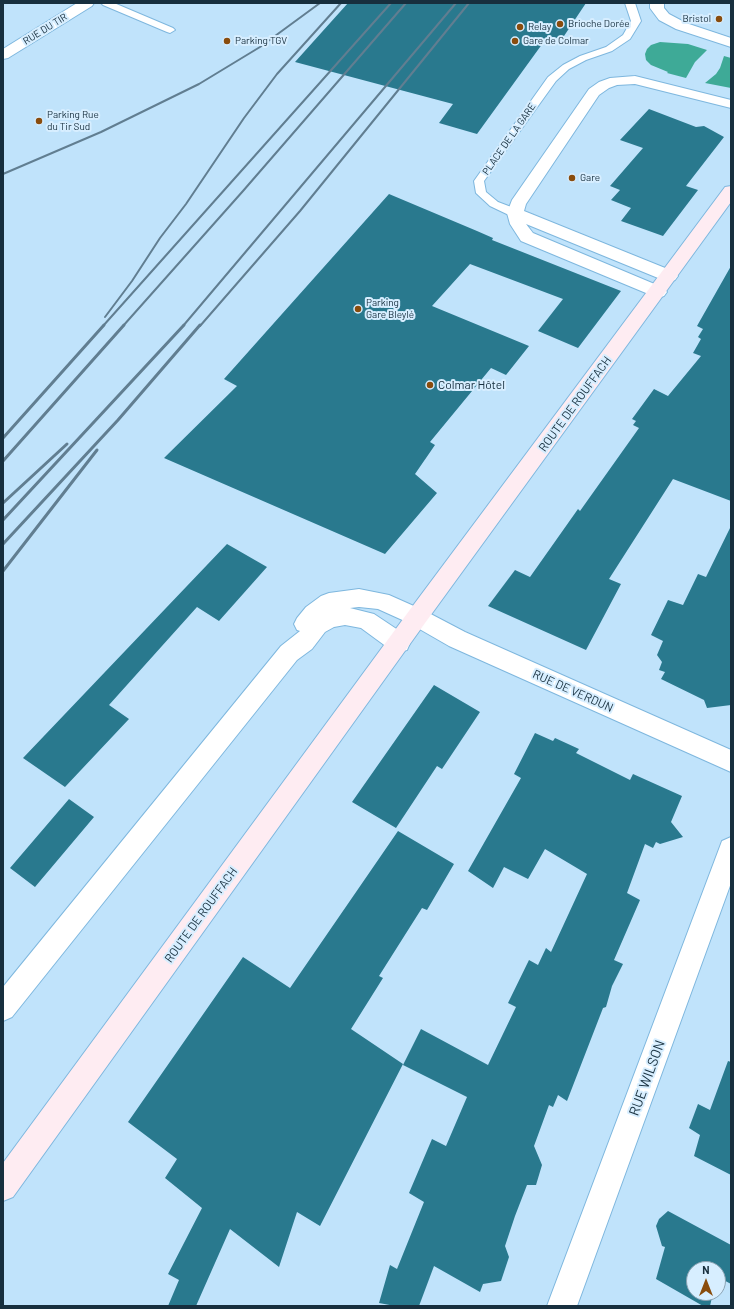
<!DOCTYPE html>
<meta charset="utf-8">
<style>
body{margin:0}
#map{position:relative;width:734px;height:1309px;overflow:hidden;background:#c0e3fb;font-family:Barlow,sans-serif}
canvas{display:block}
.frame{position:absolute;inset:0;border:4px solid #172f3e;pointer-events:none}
.north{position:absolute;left:686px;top:1261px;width:40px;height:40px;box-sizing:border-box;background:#d7eeff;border:1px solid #8aa2b2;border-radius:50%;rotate:0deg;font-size:11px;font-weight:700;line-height:16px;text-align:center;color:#172f3e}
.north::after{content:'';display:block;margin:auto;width:14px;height:18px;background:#894c0d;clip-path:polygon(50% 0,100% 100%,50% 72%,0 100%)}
</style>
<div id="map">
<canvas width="734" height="1309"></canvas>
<div class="frame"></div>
<div class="north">N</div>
</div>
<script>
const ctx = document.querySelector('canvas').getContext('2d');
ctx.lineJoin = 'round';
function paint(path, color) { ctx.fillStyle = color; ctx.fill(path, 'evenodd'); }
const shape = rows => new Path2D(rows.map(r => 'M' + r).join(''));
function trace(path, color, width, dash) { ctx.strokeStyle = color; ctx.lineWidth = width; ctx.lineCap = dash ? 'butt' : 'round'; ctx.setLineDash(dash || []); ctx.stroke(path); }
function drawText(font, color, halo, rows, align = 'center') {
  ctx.font = font + ' Barlow,sans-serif'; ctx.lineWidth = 4; ctx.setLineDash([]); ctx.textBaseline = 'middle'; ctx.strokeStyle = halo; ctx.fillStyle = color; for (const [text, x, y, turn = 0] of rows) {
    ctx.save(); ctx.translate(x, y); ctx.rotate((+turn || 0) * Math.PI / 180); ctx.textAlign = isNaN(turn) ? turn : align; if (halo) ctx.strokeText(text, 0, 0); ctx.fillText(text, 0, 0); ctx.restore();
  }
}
paint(shape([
 [660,42,688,44,707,50,695,62,686,78,667,73,668,72,651,65,646,60,645,54,647,49,651,45],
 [724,56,731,58,731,88,705,83,716,74,720,68]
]), '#3eaa97');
paint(shape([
 [348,3,586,3,562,39,548,36,477,134,439,123,453,104,295,62],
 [649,109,696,127,704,126,724,137,686,186,698,190,663,236,621,221,631,208,611,200,620,190,610,186,643,148,620,140],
 [389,194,477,231,493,238,492,240,621,291,578,348,538,331,563,299,470,264,432,306,529,346,506,375,491,368,430,442,435,445,415,474,437,493,385,554,164,458,237,386,224,379],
 [731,266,731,501,673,479,609,579,621,584,586,650,488,606,515,570,530,577,578,509,580,511,639,428,633,425,636,421,632,419,654,389,668,396,701,356,693,353,701,339,698,337,703,329,697,326],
 [731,526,731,705,707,708,704,700,661,679,665,672,659,670,662,662,657,655,663,641,651,635,668,600,683,605,698,574,706,577],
 [227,544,267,567,219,621,197,607,109,705,129,719,65,787,23,758],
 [434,685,480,712,442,769,437,766,396,828,352,802],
 [535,733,553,741,555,738,579,749,576,753,630,780,633,774,682,796,671,822,683,837,660,844,656,842,653,848,645,844,627,893,640,900,614,960,623,964,612,986,606,1007,603,1008,567,1101,558,1095,553,1107,549,1105,534,1146,542,1165,536,1185,527,1185,515,1216,505,1246,509,1257,501,1281,483,1284,480,1292,434,1266,419,1306,395,1306,379,1303,390,1265,397,1269,424,1202,409,1193,432,1139,446,1146,467,1097,403,1065,421,1029,488,1065,516,1007,508,1003,529,960,538,965,546,948,551,952,587,874,545,849,528,879,504,867,493,888,468,871,521,778,514,774],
 [69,799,94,817,35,887,10,868],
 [398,831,454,864,427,910,422,908,379,976,383,978,351,1029,403,1064,320,1226,297,1212,279,1267,230,1229,196,1306,168,1306,179,1280,168,1274,202,1208,165,1178,177,1159,128,1122,243,957,290,988],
 [728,1061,731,1062,731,1175,694,1156,700,1135,689,1128,698,1104,710,1110],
 [668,1211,731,1245,731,1284,718,1277,718,1269,694,1269,694,1293,713,1293,710,1306,703,1306,656,1279,665,1247,662,1246,656,1226,659,1219]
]), '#29798e');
const lane = shape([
 [101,3,114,3,173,28,175,30,170,33,167,32,103,5,101,3],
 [625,3,635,3,641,21,630,39,612,51,586,60,569,69,556,81,484,181,486,192,498,202,519,210,521,213,519,216,511,216,490,206,476,193,474,181,548,77,563,65,580,56,606,47,623,35,631,21,625,3]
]);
const street = shape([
 [77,3,94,3,92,6,8,58,3,59,3,49,77,3],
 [650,3,664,3,664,8,669,14,686,23,731,38,731,47,676,29,659,20,650,8,650,3],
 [635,76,731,100,731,108,635,84,617,85,609,88,599,95,526,204,524,211,675,272,678,276,675,280,669,282,663,280,526,224,533,233,664,288,667,292,664,296,658,298,521,241,510,224,507,213,512,200,589,89,599,82,610,78,635,76],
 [359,589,389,595,425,611,465,632,731,750,731,772,449,646,409,623,378,609,359,607,350,608,374,614,407,636,410,643,407,650,399,652,391,650,361,628,345,625,334,627,325,632,312,649,297,660,12,1017,3,1021,3,987,281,646,300,631,297,630,294,624,297,618,306,607,321,596,329,593,359,589],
 [731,837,731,883,577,1306,547,1306,719,849,722,841,731,837]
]);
const secondary = shape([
 [731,186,731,202,425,623,13,1197,3,1201,3,1163,409,611,725,187,731,186]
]);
trace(lane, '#7eb7de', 2);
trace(street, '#7eb7de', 2);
trace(secondary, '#7eb7de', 2);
paint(lane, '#fff');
paint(street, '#fff');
paint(secondary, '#feecf2');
trace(shape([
 [3,174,101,132,199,84,260,47,320,3],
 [105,317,132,281,160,238,186,204,244,118,277,74,341,3],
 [103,326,391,3],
 [123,326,243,191,406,3],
 [183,326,456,3],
 [200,326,300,211,469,3]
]), '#617e91', 2);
trace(shape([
 [3,438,104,325],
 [3,461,124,325],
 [3,503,67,444],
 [3,520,184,325],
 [3,544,118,420,200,325],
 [3,571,97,450]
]), '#617e91', 3);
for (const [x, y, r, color] of [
 [719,19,4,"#894c0d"],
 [560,24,4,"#894c0d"],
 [520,27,4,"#894c0d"],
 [227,41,4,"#894c0d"],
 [515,41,4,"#894c0d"],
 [39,121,4,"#894c0d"],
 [572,178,4,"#894c0d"],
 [358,309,4,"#894c0d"],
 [430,385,4,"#894c0d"]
]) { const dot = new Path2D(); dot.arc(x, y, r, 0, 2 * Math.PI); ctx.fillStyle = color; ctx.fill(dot); trace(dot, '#d7eeff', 1.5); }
drawText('10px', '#172f3e', '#d7eeff', [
 ["Bristol",711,19,"right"],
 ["Brioche Dorée",568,24],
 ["Relay",528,27],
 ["Parking TGV",235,41],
 ["Gare de Colmar",523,41],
 ["Parking Rue",47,115],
 ["du Tir Sud",47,127],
 ["Gare",580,178],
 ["Parking",366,303],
 ["Gare Bleylé",366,315]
], 'left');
drawText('10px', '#172f3e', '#d7eeff', [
 ["RUE DU TIR",45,29,-32],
 ["PLACE DE LA GARE",509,139,-55]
]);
drawText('12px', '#172f3e', '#d7eeff', [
 ["Colmar Hôtel",438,385]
], 'left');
drawText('12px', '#172f3e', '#d7eeff', [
 ["ROUTE DE ROUFFACH",575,404,-54],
 ["RUE DE VERDUN",573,691,24],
 ["ROUTE DE ROUFFACH",201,915,-54]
]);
drawText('14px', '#172f3e', '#d7eeff', [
 ["RUE WILSON",647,1078,-70]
]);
</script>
